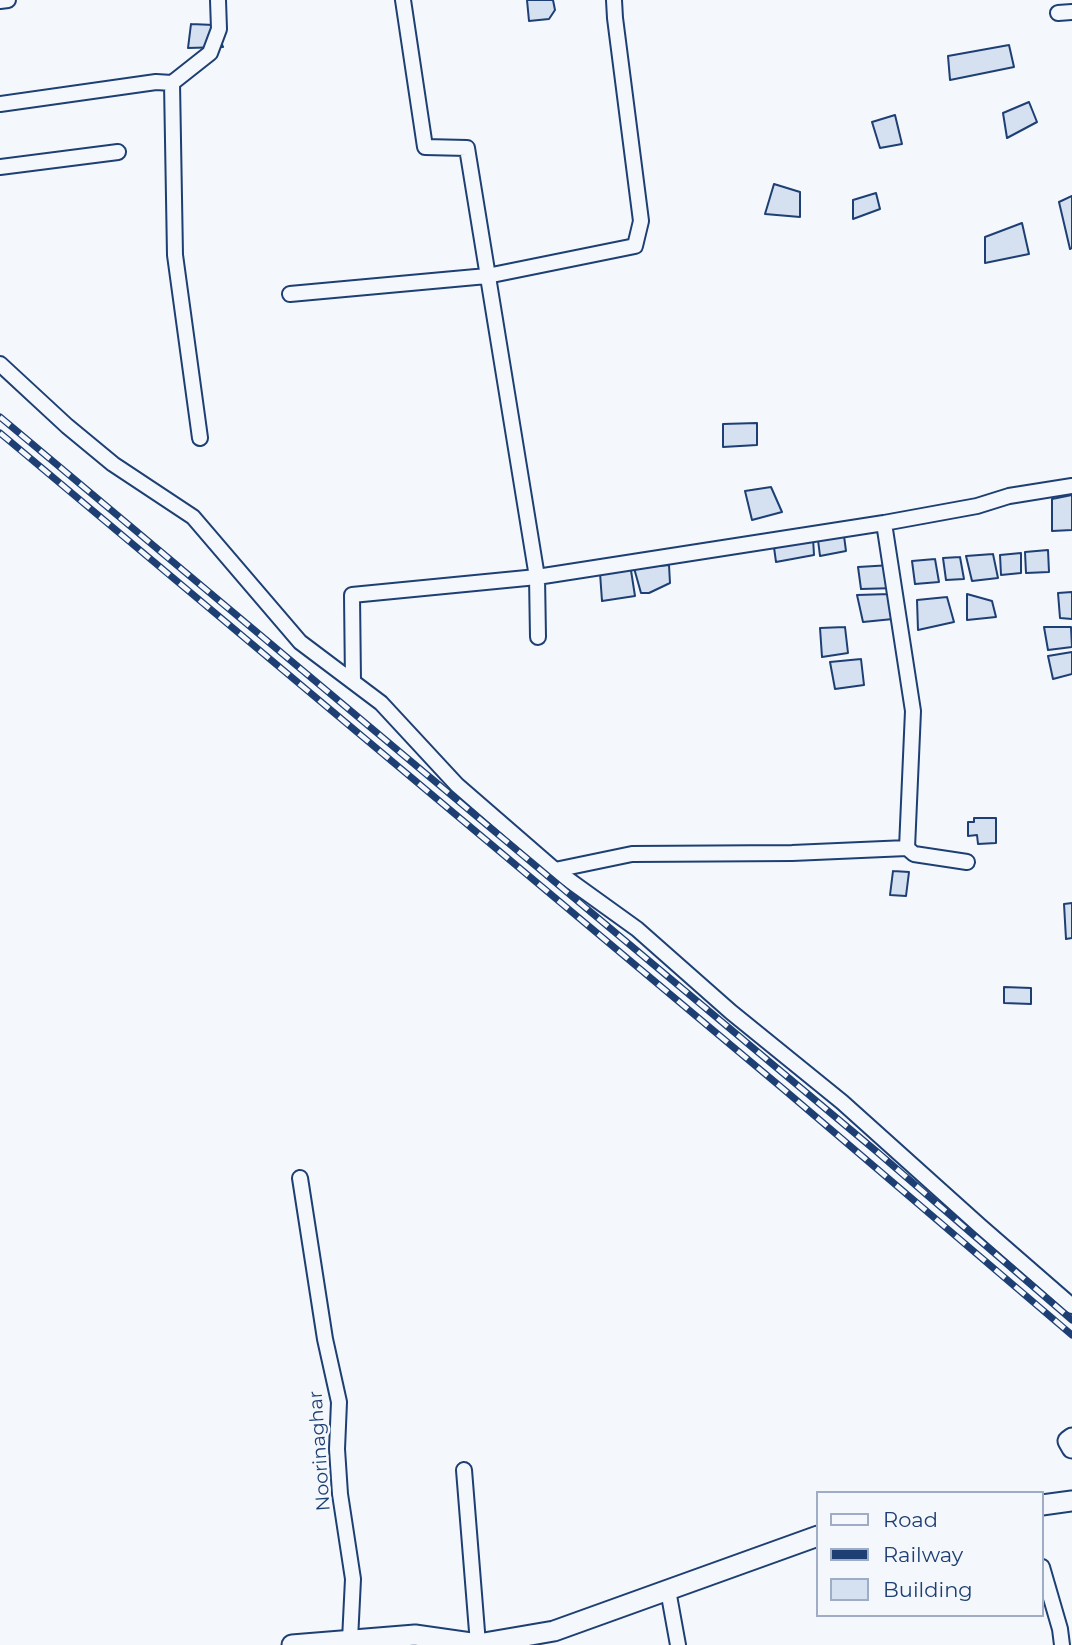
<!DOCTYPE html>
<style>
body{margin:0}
#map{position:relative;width:1072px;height:1645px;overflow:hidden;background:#f4f7fb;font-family:Montserrat,sans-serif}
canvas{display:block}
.legend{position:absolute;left:816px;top:1491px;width:228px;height:126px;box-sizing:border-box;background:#f4f7fb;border:2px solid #9eadc5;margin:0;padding:9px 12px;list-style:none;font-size:21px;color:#1d3f73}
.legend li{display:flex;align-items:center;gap:14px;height:35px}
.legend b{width:35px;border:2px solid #9eadc5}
</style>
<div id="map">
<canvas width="1072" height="1645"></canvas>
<ul class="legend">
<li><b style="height:9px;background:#f4f7fb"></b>Road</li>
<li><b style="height:9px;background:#1d3f73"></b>Railway</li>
<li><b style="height:19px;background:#d5e0f0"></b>Building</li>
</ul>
</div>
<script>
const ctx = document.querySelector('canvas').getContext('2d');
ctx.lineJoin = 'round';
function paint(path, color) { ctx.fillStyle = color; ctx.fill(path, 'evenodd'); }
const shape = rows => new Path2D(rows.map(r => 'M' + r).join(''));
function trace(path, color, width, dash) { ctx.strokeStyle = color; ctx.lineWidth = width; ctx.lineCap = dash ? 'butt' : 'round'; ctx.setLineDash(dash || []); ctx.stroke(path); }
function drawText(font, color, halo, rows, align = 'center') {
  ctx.font = font + ' Montserrat,sans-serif'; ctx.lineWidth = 5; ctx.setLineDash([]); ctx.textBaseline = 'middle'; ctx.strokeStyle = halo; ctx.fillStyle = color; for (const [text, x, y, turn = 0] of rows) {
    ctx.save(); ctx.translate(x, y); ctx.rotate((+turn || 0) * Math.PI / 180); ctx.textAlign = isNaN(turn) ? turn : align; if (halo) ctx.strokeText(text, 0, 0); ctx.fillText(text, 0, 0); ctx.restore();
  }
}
const building = shape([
 [527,0,553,0,555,10,549,19,529,21,527,0],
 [191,24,214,25,223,47,188,48,191,24],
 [1009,45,1014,67,950,80,948,56,1009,45],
 [1029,102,1037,122,1007,138,1003,113,1029,102],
 [895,115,902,144,880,148,872,122,895,115],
 [774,184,800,192,800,217,765,214,774,184],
 [876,193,880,209,853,219,853,200,876,193],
 [1072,196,1072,248,1070,249,1059,202,1072,196],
 [1022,223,1029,254,985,263,985,237,1022,223],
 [757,423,757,445,723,447,723,424,757,423],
 [771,487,782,512,752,520,745,491,771,487],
 [1072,495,1072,530,1052,531,1052,499,1072,495],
 [844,536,846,551,820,556,818,540,844,536],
 [813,538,814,555,776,562,773,540,813,538],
 [1048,550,1049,572,1026,573,1025,552,1048,550],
 [1021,553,1021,573,1001,575,1000,555,1021,553],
 [993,554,998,578,972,581,966,556,993,554],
 [960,557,964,579,946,580,943,558,960,557],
 [935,559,939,582,915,584,912,561,935,559],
 [630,564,635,596,602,601,600,573,630,564],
 [669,565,670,583,649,593,641,593,634,568,669,565],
 [892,565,896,588,861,589,858,567,892,565],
 [1072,592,1072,619,1060,618,1058,593,1072,592],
 [890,594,893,619,863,622,857,595,890,594],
 [967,594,992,601,996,617,967,620,967,594],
 [947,597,954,622,918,630,917,600,947,597],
 [845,627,848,653,822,657,820,628,845,627],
 [1044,627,1071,627,1072,647,1048,650,1044,627],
 [1072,652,1072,674,1053,679,1048,656,1072,652],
 [861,659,864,685,835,689,830,662,861,659],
 [974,818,996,818,996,843,978,844,977,835,968,836,968,822,974,822,974,818],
 [893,871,909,872,906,896,890,895,893,871],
 [1072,903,1072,938,1066,939,1064,904,1072,903],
 [1004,987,1031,988,1031,1004,1004,1003,1004,987]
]);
paint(building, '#d5e0f0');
trace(building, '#1d3f73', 2);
const street = shape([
 [403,0,425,147,467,148,537,577,538,637],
 [0,1,8,0],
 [1058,13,1072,12],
 [172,83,175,255,200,438],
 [0,104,156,82,172,83,210,53,219,29,218,0],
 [0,167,118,152],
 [290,294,487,276,635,246,641,221,615,18,614,0],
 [0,364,67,426,113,464,193,517,300,642,381,703,457,785,555,870,637,929,731,1012,842,1102,980,1226,1072,1306],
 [884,523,913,711,907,848],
 [353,682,352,595,537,577,884,523,977,506,1009,496,1072,486],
 [555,870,632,854,792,853,907,848,914,854,967,862],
 [300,1178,325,1339,339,1402,337,1449,340,1494,353,1579,350,1640],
 [464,1470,478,1644],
 [1042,1567,1060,1629,1062,1645],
 [668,1590,678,1645]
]);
const secondary = shape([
 [1072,1438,1068,1441,1072,1448],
 [1042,1505,1072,1501],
 [292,1645,415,1635,478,1644,554,1631,818,1536]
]);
trace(street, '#1d3f73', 18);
trace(secondary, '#1d3f73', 23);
trace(street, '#f4f7fb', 14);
trace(secondary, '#f4f7fb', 19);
const rail = shape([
 [0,417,876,1151,1072,1320],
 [0,433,788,1093,1072,1335]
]);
trace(rail, '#1d3f73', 7);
trace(rail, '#f4f7fb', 4.5, [13]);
drawText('19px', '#1d3f73', '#f4f7fb', [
 ["Noorinaghar",320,1451,-94]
]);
</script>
